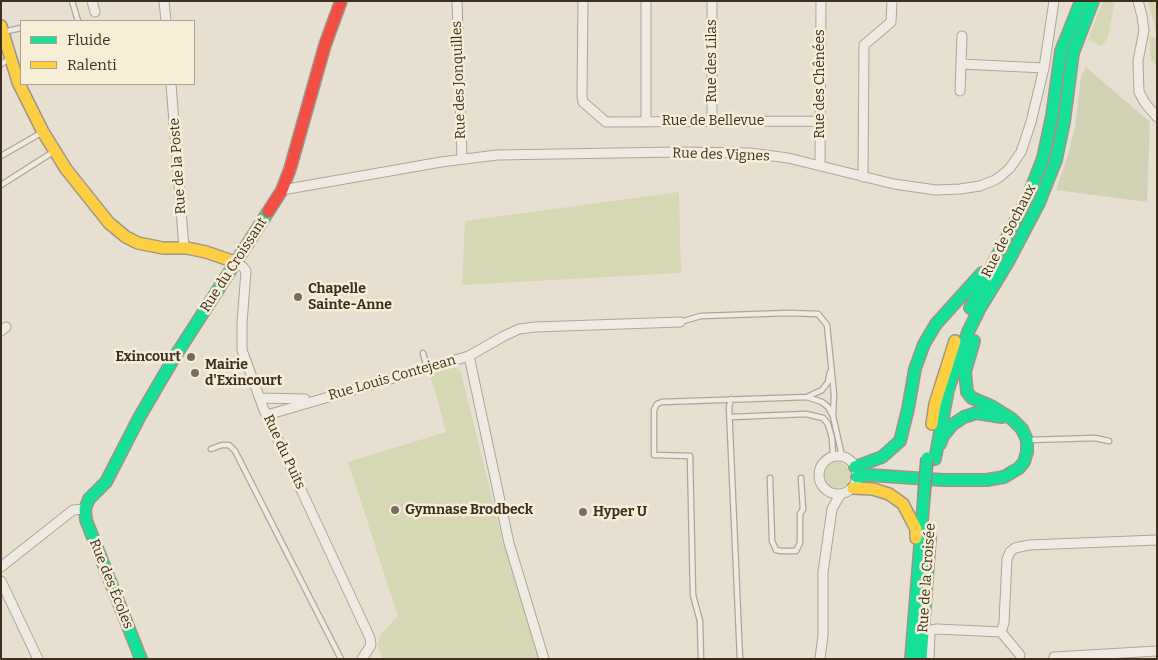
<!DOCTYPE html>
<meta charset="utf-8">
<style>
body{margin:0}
#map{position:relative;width:1158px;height:660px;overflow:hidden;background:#e7e0d1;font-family:Bitter,serif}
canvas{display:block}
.frame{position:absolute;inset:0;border:2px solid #3d2e20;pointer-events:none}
.legend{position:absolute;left:20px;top:20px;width:175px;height:65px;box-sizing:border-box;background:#f7eed8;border:1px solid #ada18e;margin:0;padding:6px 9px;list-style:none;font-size:15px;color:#3d2e20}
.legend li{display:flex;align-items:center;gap:10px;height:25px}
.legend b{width:25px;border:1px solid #ada18e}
</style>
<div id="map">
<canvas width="1158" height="660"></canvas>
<div class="frame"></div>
<ul class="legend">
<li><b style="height:6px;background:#16e098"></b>Fluide</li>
<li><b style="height:6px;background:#ffcf43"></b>Ralenti</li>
</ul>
</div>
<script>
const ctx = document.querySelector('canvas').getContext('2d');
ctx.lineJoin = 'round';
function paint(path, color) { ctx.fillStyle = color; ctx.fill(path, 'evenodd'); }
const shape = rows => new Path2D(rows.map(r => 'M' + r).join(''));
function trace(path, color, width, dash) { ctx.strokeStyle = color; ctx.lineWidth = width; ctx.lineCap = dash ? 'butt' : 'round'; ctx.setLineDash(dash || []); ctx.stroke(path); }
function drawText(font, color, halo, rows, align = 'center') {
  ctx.font = font + ' Bitter,serif'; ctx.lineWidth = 5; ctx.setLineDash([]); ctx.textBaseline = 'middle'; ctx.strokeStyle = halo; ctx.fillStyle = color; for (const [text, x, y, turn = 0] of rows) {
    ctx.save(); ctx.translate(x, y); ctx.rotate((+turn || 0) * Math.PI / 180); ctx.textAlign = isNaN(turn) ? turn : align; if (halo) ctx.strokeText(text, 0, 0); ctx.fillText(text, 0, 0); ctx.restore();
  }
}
paint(shape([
 [1104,1,1115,1,1108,37,1102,46,1088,40,1099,10],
 [1148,1,1157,1,1157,67,1151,60,1149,37,1157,37],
 [679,192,681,273,462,285,465,221],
 [452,368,457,368,461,372,501,535,540,659,383,659,378,647,379,636,398,616,348,462,446,432,438,401,430,375,427,374],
 '824 475a13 13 0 1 1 26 0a13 13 0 1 1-26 0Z'
]), '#d6d7b3');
paint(shape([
 [1086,67,1150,122,1147,202,1056,190,1068,155,1075,127,1081,77]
]), '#d1d1b3');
const lane = shape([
 [72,1,78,21],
 [3,32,21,28],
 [1,64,9,59],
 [1,156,41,133],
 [1,185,53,152],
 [680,322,701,316,788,313,818,314,827,325,834,394,833,416,842,456],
 [423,353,427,368],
 [807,397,822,390,828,382,830,372],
 [731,399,729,407,740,659],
 [731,417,806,414,823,418,828,424,832,438,833,456],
 [1029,440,1095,438,1109,441],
 [211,449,222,445,229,445,235,451,341,659],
 [770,478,772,541,776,550,781,551,796,551,800,543,800,514,803,509,801,478],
 [701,659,700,621,693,595,690,456,654,455,654,410,657,404,662,402,807,397,822,402,828,407,833,416]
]);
const street = shape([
 [92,1,95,12],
 [164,1,166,21],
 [457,1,462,159],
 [583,1,582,96,583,102,606,122,820,121],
 [646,1,646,122],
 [1138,1,1142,16,1144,30,1138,61,1139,92,1145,103,1157,117],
 [961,64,962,36],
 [171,84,184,248],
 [960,91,961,64,1044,68],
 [712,121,712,1],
 [820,166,821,1],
 [863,177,864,45,891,22,892,1],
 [282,190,441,162,497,155,676,152,750,153,788,158,894,184,936,190,960,189,980,186,995,180,1001,176,1010,168,1021,152,1031,122,1044,68,1054,1],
 [235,262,243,267,246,271,242,323,242,350,264,410,370,638,371,645,362,659],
 [1,331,6,327],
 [469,356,509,543,544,659],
 [260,398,305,399],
 [267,415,469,356,504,336,519,329,535,327,680,322],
 '819 475a19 19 0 1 1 38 0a19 19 0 1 1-38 0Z',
 [1,567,73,510,85,509],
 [1,581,38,659],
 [1001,632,1004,623,1007,559,1010,552,1015,548,1029,545,1157,540],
 [1001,632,1020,655],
 [1054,657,1157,651],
 [820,659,823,635,823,572,832,509,840,495],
 [929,659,930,633,932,630,937,629,1001,632]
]);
const fast = shape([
 [970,308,1028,197,1043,158,1052,116,1061,51,1081,1],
 [940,444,943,436,952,425,964,417,976,413,1002,417],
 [935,459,948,390,968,332,980,308,1008,262,1039,203,1056,160,1064,122,1073,53,1093,1],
 [855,467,882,457,900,441,908,409,915,369,924,344,936,324,982,273],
 [857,477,869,475,943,480,987,480,1004,477,1019,468,1024,462,1027,452,1027,440,1022,429,1012,419,991,406,972,398,967,392,965,372,974,341],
 [141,659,86,520,85,509,89,499,106,482,140,416,174,358,268,212],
 [911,659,924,496],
 [921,659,930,537]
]);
const slow = shape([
 [1,26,18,82,43,132,66,169,109,223,126,237,138,243,163,248,187,248,206,252,235,262],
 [932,424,935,404,955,341],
 [853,488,873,489,889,494,903,504,916,529,916,538]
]);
const jam = shape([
 [268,212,282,190,290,169,325,45,341,1]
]);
trace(lane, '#ada599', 7);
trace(street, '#ada599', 11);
trace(fast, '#9c958a', 14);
trace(slow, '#9c958a', 14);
trace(jam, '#9c958a', 14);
trace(lane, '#efebe3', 4.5);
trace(street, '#efebe3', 9);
trace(fast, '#16e098', 11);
trace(slow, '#ffcf43', 11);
trace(jam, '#f24e42', 11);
const fastBridge = shape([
 [924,496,927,458]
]);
trace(fastBridge, '#928b80', 14, []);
trace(fastBridge, '#16e098', 11);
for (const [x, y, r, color] of [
 [298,297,5,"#786c5e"],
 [191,357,5,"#786c5e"],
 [195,373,5,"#786c5e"],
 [395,510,5,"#786c5e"],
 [583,512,5,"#786c5e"]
]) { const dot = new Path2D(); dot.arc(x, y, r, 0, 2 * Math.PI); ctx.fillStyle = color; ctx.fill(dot); trace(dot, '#f7eed8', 2); }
drawText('14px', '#3d2e20', '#f7eed8', [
 ["Rue des Lilas",712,61,-90],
 ["Rue des Jonquilles",459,80,-92],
 ["Rue des Chênées",820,84,-90],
 ["Rue de Bellevue",713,121],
 ["Rue des Vignes",721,155,2],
 ["Rue de la Poste",178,166,-94],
 ["Rue de Sochaux",1009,231,-63],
 ["Rue du Croissant",234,265,-57],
 ["Rue Louis Contejean",392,378,-16],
 ["Rue du Puits",284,452,65],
 ["Rue de la Croisée",927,578,-86],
 ["Rue des Écoles",111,584,68]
]);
drawText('bold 14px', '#3d2e20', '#f7eed8', [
 ["Chapelle",308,289],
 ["Sainte-Anne",308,305],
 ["Exincourt",181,357,"right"],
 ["Mairie",205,365],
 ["d'Exincourt",205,381],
 ["Gymnase Brodbeck",405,510],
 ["Hyper U",593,512]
], 'left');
</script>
